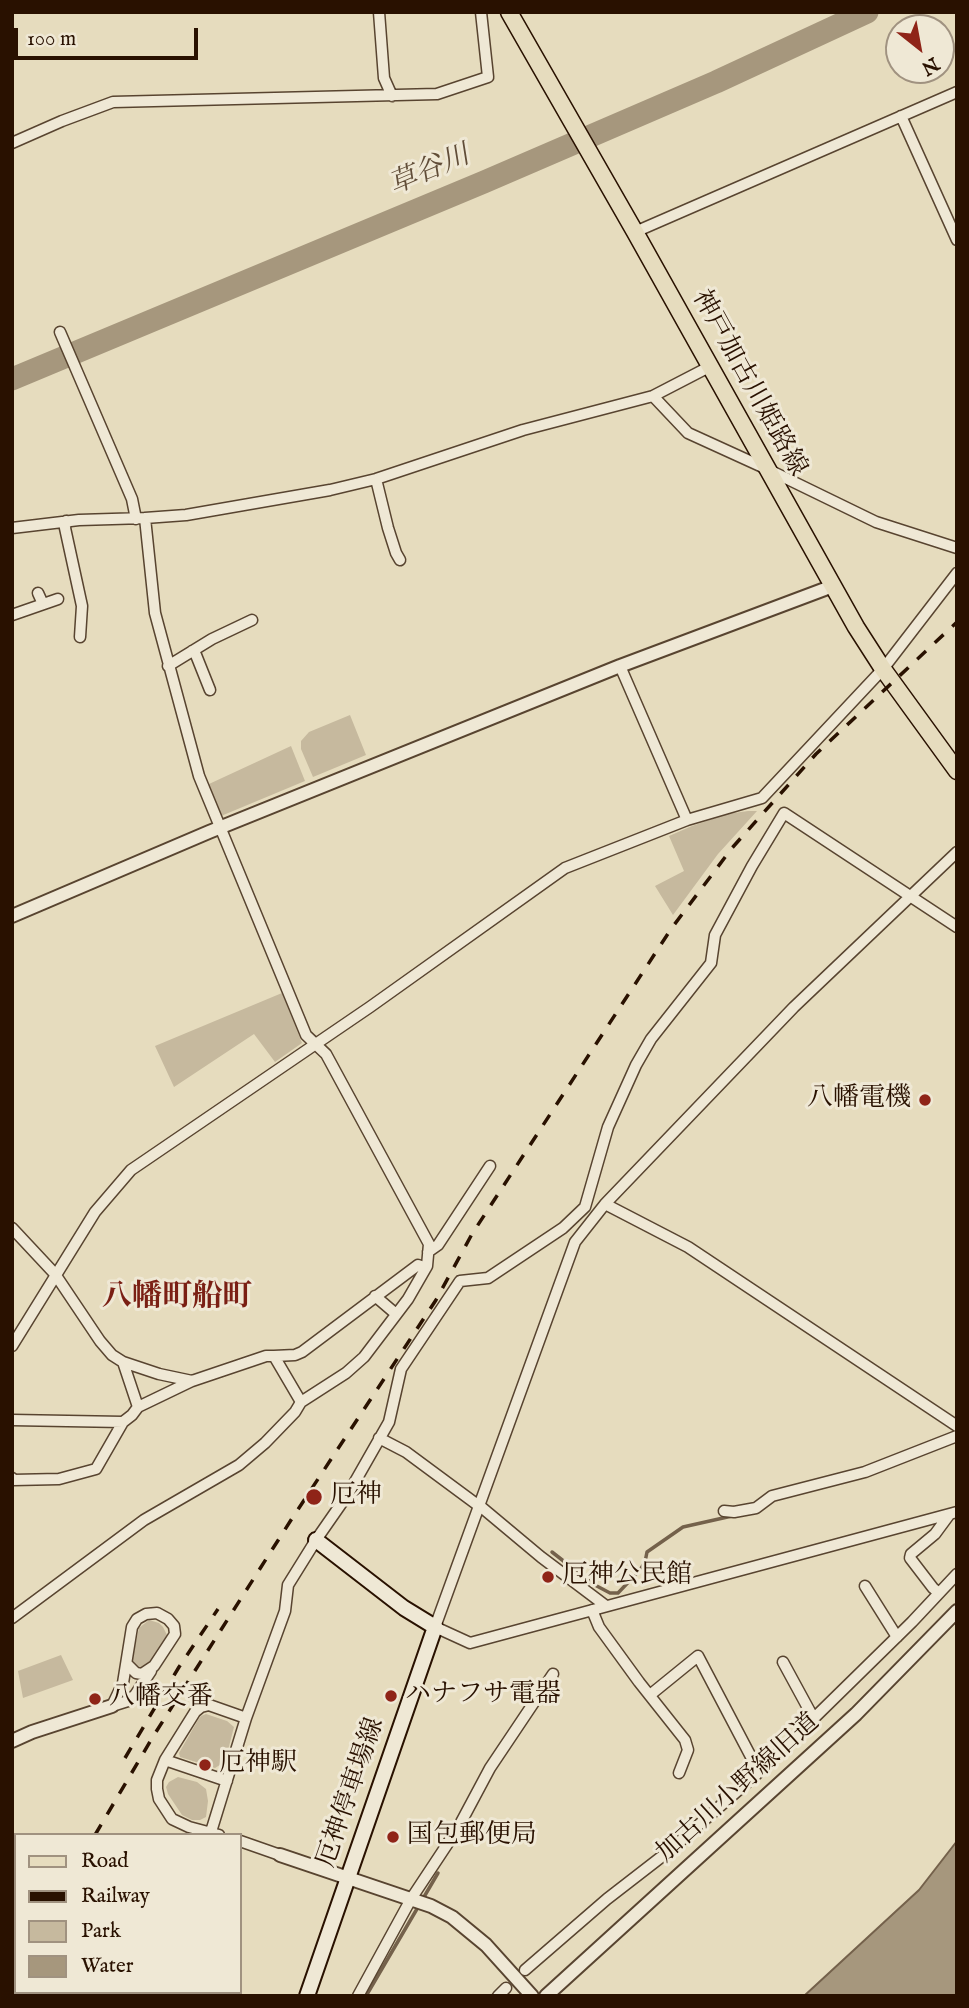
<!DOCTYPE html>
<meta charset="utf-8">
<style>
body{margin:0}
#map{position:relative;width:969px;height:2008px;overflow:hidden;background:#e6dcbe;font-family:"IM FELL English",serif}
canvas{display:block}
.frame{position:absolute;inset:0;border:14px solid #291100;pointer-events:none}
.legend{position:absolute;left:14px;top:1833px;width:228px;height:161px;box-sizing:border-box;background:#efe8d5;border:2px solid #a09280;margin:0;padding:9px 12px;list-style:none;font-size:21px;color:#291100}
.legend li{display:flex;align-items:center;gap:14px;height:35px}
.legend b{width:35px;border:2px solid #a09280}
.north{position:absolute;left:885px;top:14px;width:70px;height:70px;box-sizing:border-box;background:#efe8d5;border:2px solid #a09280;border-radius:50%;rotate:149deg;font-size:19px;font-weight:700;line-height:28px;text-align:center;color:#291100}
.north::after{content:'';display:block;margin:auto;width:24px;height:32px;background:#8f2418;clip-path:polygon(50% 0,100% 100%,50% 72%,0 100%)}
.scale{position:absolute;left:14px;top:28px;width:184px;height:32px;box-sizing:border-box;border:4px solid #291100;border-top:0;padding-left:9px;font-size:21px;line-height:24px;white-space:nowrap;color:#291100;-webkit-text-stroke:5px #efe8d5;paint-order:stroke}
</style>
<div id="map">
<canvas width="969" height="2008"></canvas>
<div class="frame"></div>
<ul class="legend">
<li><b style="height:9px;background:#e6dcbe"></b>Road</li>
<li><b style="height:9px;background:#291100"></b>Railway</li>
<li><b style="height:19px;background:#c6b99e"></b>Park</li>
<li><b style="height:19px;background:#a6977d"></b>Water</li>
</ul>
<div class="north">N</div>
<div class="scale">100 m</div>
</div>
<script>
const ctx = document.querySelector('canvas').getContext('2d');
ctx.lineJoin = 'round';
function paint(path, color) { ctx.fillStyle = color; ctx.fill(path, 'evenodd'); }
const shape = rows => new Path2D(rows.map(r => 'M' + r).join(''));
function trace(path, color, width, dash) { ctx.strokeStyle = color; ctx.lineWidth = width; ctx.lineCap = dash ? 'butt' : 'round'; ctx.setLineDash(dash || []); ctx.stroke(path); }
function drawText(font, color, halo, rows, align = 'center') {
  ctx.font = font + ' "IM FELL English","Noto Serif JP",serif'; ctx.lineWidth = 6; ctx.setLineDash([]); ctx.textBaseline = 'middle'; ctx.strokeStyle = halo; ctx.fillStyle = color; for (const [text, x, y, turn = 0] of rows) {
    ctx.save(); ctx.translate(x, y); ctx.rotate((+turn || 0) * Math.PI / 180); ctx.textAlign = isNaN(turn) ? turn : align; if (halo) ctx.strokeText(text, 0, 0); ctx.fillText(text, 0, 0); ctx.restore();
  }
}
paint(shape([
 [350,715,366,755,313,777,301,749,301,741,309,732],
 [291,746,305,781,221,816,209,784],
 [748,811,757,811,718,854,673,915,655,886,684,871,669,836,692,826,727,814],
 [282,993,302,1043,275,1062,254,1034,174,1087,155,1046],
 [149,1620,159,1623,163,1627,167,1635,166,1639,150,1665,143,1670,136,1668,132,1660,139,1628],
 [61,1655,73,1680,23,1698,18,1671],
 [206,1714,227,1721,234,1727,226,1758,223,1763,215,1768,180,1757,179,1753,198,1720,201,1716],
 [178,1777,197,1782,206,1789,208,1801,206,1817,200,1820,192,1820,182,1815,168,1794,166,1787,169,1782]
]), '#c6b99e');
const water = shape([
 [957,1841,957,1996,804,1996,919,1890,957,1841]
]);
paint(water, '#a6977d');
trace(water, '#74614b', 2);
trace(shape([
 [552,1552,593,1584,610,1593,618,1593,640,1570,645,1562,647,1552,683,1527,732,1516],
 [366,1996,438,1873]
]), '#74614b', 3.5);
trace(shape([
 [12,379,484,182,716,82,867,12]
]), '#a6977d', 23);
const minor = shape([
 [379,12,384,78,392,96],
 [901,116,957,240],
 [12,143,62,121,113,102,437,94,488,77,481,12],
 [635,232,957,92],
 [60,332,132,499,136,519],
 [653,396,709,367],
 [376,479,388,528,396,553,400,560],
 [66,521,65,528,82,606,80,637],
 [12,528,79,520,145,518,186,515,330,490,376,479,523,430,653,396,688,433,767,469,876,522,957,548],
 [38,593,43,604],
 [12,615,58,599],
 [192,651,196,655,210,690],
 [168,666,212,639,252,620],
 [620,666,687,820],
 [957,852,794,1007,605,1204,575,1242,435,1627,470,1643,957,1512],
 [605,1204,688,1247,957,1426],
 [12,1228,55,1274,100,1341,112,1355,123,1362,159,1374,192,1381,266,1356,274,1356,301,1402],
 [428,1252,438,1245,490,1166],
 [375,1296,396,1314],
 [12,1346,95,1212,131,1170,370,1007,565,868,687,820,762,798,883,669,957,573],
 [274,1356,295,1355,302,1352,418,1265,426,1268],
 [123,1362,138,1407],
 [12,1420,123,1422],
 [379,1438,406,1452,479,1506],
 [12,1478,13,1480,59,1479,96,1469,123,1422,132,1415,138,1407,192,1381],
 [480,1506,541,1557,606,1606],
 [724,1511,734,1512,756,1508,772,1496,865,1472,957,1436],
 [865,1586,897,1637],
 [939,1593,933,1588,910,1558,911,1554,935,1534,949,1515],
 [592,1610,599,1627,639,1682,685,1740,688,1750,679,1773],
 [12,1618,144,1520,239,1465,265,1443,295,1412,301,1402,346,1373,364,1357,408,1299,427,1266,429,1244,326,1054,306,1035,199,776,155,613,145,518],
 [783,1662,814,1719],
 [650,1695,698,1656,759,1772],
 [112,1706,123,1683,132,1627,137,1619,146,1614,157,1613,168,1619,174,1626,175,1634,154,1666,142,1674,136,1673,127,1664],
 [112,1706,128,1701,135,1695,151,1671],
 [165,1760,227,1781],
 [210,1835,246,1718,285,1611,288,1585,316,1540,348,1494,389,1422,401,1369,460,1281,488,1278,563,1228,585,1207,608,1127,636,1065,651,1039,711,963,715,935,752,866,784,813,957,927],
 [219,1835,189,1827,172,1819,159,1799,157,1789,157,1780,165,1760,195,1712,201,1707,209,1705,246,1718],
 [240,1841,280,1855],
 [12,1881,15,1886,12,1890],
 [525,1970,607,1899,669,1851,759,1772,912,1622,957,1574],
 [153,1996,154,1992],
 [358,1996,411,1899,458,1828,490,1768,553,1674],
 [498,1996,506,1988]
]);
const tertiary = shape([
 [12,916,209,832,620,666,833,586],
 [12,1741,32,1732,112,1706],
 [280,1855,431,1906,452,1917,486,1945,532,1996],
 [546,1996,856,1714,957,1611]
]);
const secondary = shape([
 [307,1996,435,1627,404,1608,316,1540]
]);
const primary = shape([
 [509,12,635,232,856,627,883,669,957,771]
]);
trace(minor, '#584430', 13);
trace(tertiary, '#584430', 16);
trace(secondary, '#291100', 18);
trace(primary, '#291100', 19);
trace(minor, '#efe8d5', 10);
trace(tertiary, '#efe8d5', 12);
trace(secondary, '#efe8d5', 14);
trace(primary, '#e6dcbe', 16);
trace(shape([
 [125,1758,179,1667,218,1609],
 [95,1835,154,1735,291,1520,436,1300,472,1234,671,929,732,848,816,754,957,622],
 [51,1996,51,1992]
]), '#291100', 3.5, [12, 12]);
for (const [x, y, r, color] of [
 [925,1100,7,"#8f2418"],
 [314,1497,9,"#8f2418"],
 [548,1577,7,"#8f2418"],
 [391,1696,7,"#8f2418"],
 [95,1699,7,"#8f2418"],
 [205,1765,7,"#8f2418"],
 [393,1837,7,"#8f2418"]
]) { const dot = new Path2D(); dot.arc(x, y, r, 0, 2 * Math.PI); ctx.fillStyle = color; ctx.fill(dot); trace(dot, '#efe8d5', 2.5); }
drawText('26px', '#291100', '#efe8d5', [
 ["神戸加古川姫路線",748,384,61],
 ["加古川小野線旧道",739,1789,-42],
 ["厄神停車場線",352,1793,-71]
]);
drawText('26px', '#291100', '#efe8d5', [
 ["八幡電機",911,1100,"right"],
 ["厄神",330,1497],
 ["厄神公民館",562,1577],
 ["ハナフサ電器",405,1696],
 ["八幡交番",109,1699],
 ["厄神駅",219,1765],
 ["国包郵便局",407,1837]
], 'left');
drawText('italic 28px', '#614d38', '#efe8d5', [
 ["草谷川",430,172,-23]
]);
drawText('bold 30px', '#7a1f14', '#efe8d5', [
 ["八幡町船町",177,1299]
]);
</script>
